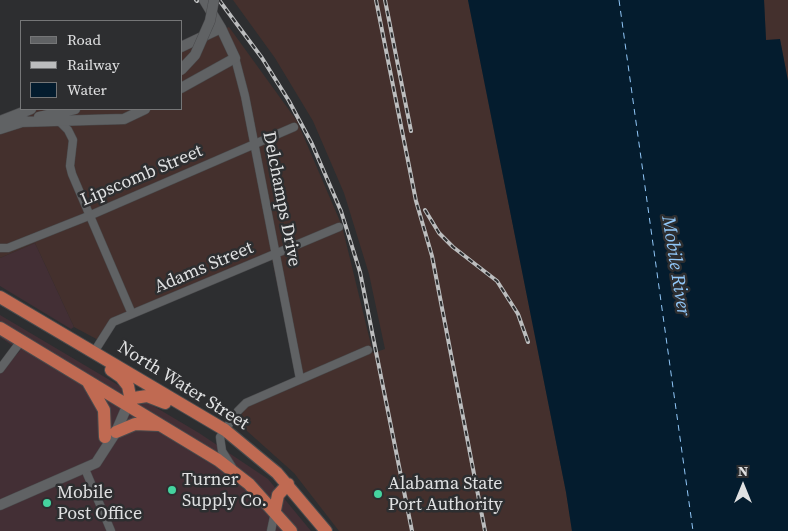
<!DOCTYPE html>
<style>
body{margin:0}
#map{position:relative;width:788px;height:531px;overflow:hidden;background:#2d2e30;font-family:"Source Serif 4",serif}
canvas{display:block}
.legend{position:absolute;left:20px;top:20px;width:162px;height:90px;box-sizing:border-box;background:#2d2e30;border:1px solid #757677;margin:0;padding:6px 9px;list-style:none;font-size:15px;color:#e0e1e2}
.legend li{display:flex;align-items:center;gap:10px;height:25px}
.legend b{width:25px;border:1px solid #757677}
.north{position:absolute;left:718px;top:461px;width:50px;height:50px;-webkit-text-stroke:4px #2d2e30;paint-order:stroke;rotate:0deg;font-size:14px;font-weight:700;line-height:20px;text-align:center;color:#e0e1e2}
.north::after{content:'';display:block;margin:auto;width:18px;height:22px;background:#e0e1e2;clip-path:polygon(50% 0,100% 100%,50% 72%,0 100%)}
</style>
<div id="map">
<canvas width="788" height="531"></canvas>
<ul class="legend">
<li><b style="height:6px;background:#606264"></b>Road</li>
<li><b style="height:6px;background:#bcbdbe"></b>Railway</li>
<li><b style="height:14px;background:#041c2e"></b>Water</li>
</ul>
<div class="north">N</div>
</div>
<script>
const ctx = document.querySelector('canvas').getContext('2d');
ctx.lineJoin = 'round';
function paint(path, color) { ctx.fillStyle = color; ctx.fill(path, 'evenodd'); }
const shape = rows => new Path2D(rows.map(r => 'M' + r).join(''));
function trace(path, color, width, dash) { ctx.strokeStyle = color; ctx.lineWidth = width; ctx.lineCap = dash ? 'butt' : 'round'; ctx.setLineDash(dash || []); ctx.stroke(path); }
function drawText(font, color, halo, rows, align = 'center') {
  ctx.font = font + ' "Source Serif 4",serif'; ctx.lineWidth = 5; ctx.setLineDash([]); ctx.textBaseline = 'middle'; ctx.strokeStyle = halo; ctx.fillStyle = color; for (const [text, x, y, turn = 0] of rows) {
    ctx.save(); ctx.translate(x, y); ctx.rotate((+turn || 0) * Math.PI / 180); ctx.textAlign = isNaN(turn) ? turn : align; if (halo) ctx.strokeText(text, 0, 0); ctx.fillText(text, 0, 0); ctx.restore();
  }
}
paint(shape([
 [35,243,74,327,71,329,0,286,0,258],
 [0,315,199,433,268,479,311,531,0,531,0,371,20,351,0,337]
]), '#432f35');
paint(shape([
 [233,0,468,0,566,492,572,531,339,531,294,473,237,422,247,406,298,385,272,259,114,325,102,342,74,327,35,243,0,258,0,125,38,109,181,109,181,48,229,27,297,121,342,226,373,353,385,349,369,274,344,193,313,121,275,58],
 [764,0,788,0,788,81,780,40,766,40]
]), '#44302d');
paint(shape([
 [468,0,764,0,766,40,780,39,788,81,788,531,572,531,566,492]
]), '#041c2e');
trace(shape([
 [619,0,693,531]
]), '#91c7f8', 1, [6, 5]);
const minor = shape([
 [235,58,245,96,300,379],
 [59,121,68,130,73,140,70,166,72,174,132,314],
 [0,248,8,248,91,215,294,127],
 [94,352,113,322,339,227],
 [0,369,21,341],
 [232,467,222,451,220,437,238,411,246,403,368,350],
 [85,469,111,531],
 [271,531,275,512]
]);
const tertiary = shape([
 [181,47,221,28],
 [181,88,235,58,221,28,204,0],
 [39,117,75,109],
 [0,121,31,109],
 [19,122,124,119,145,109],
 [0,129,25,121],
 [0,505,96,463,116,432,128,404]
]);
const trunk = shape([
 [0,297,225,430,277,473,326,531],
 [0,328,218,460,249,484,291,531],
 [111,370,121,377,128,386,130,396,128,404],
 [88,382,104,410,105,437],
 [128,404,134,398,147,396,165,403],
 [116,432,135,424,159,425],
 [275,510,278,495,288,484]
]);
trace(minor, '#4a4b4d', 9);
trace(tertiary, '#4a4b4d', 11);
trace(trunk, '#4a4b4d', 14);
trace(minor, '#606264', 8);
trace(tertiary, '#606264', 10);
trace(trunk, '#c06a52', 12);
const rail = shape([
 [196,0,197,1],
 [219,0,262,58,289,101,312,144,341,211,360,272,412,531],
 [376,0,416,201,432,256,485,531],
 [385,0,411,131],
 [425,210,439,233,453,247,497,281,518,314,528,342]
]);
trace(rail, '#bcbdbe', 4);
trace(rail, '#2d2e30', 2, [5.5]);
const tertiaryBridge = shape([
 [181,70,195,55,210,21,214,0]
]);
trace(tertiaryBridge, '#4a4b4d', 11, []);
trace(tertiaryBridge, '#606264', 10);
for (const [x, y, r, color] of [
 [172,490,5,"#45d49f"],
 [378,494,5,"#45d49f"],
 [47,503,5,"#45d49f"]
]) { const dot = new Path2D(); dot.arc(x, y, r, 0, 2 * Math.PI); ctx.fillStyle = color; ctx.fill(dot); trace(dot, '#2d2e30', 2); }
drawText('18px', '#e0e1e2', '#2d2e30', [
 ["Lipscomb Street",142,176,-23],
 ["Delchamps Drive",281,199,79],
 ["Adams Street",204,268,-23],
 ["North Water Street",183,386,32]
]);
drawText('18px', '#e0e1e2', '#2d2e30', [
 ["Turner",182,480],
 ["Supply Co.",182,501],
 ["Alabama State",388,484],
 ["Port Authority",388,505],
 ["Mobile",57,493],
 ["Post Office",57,514]
], 'left');
drawText('italic 19px', '#91c7f8', '#2d2e30', [
 ["Mobile River",675,266,81]
]);
</script>
